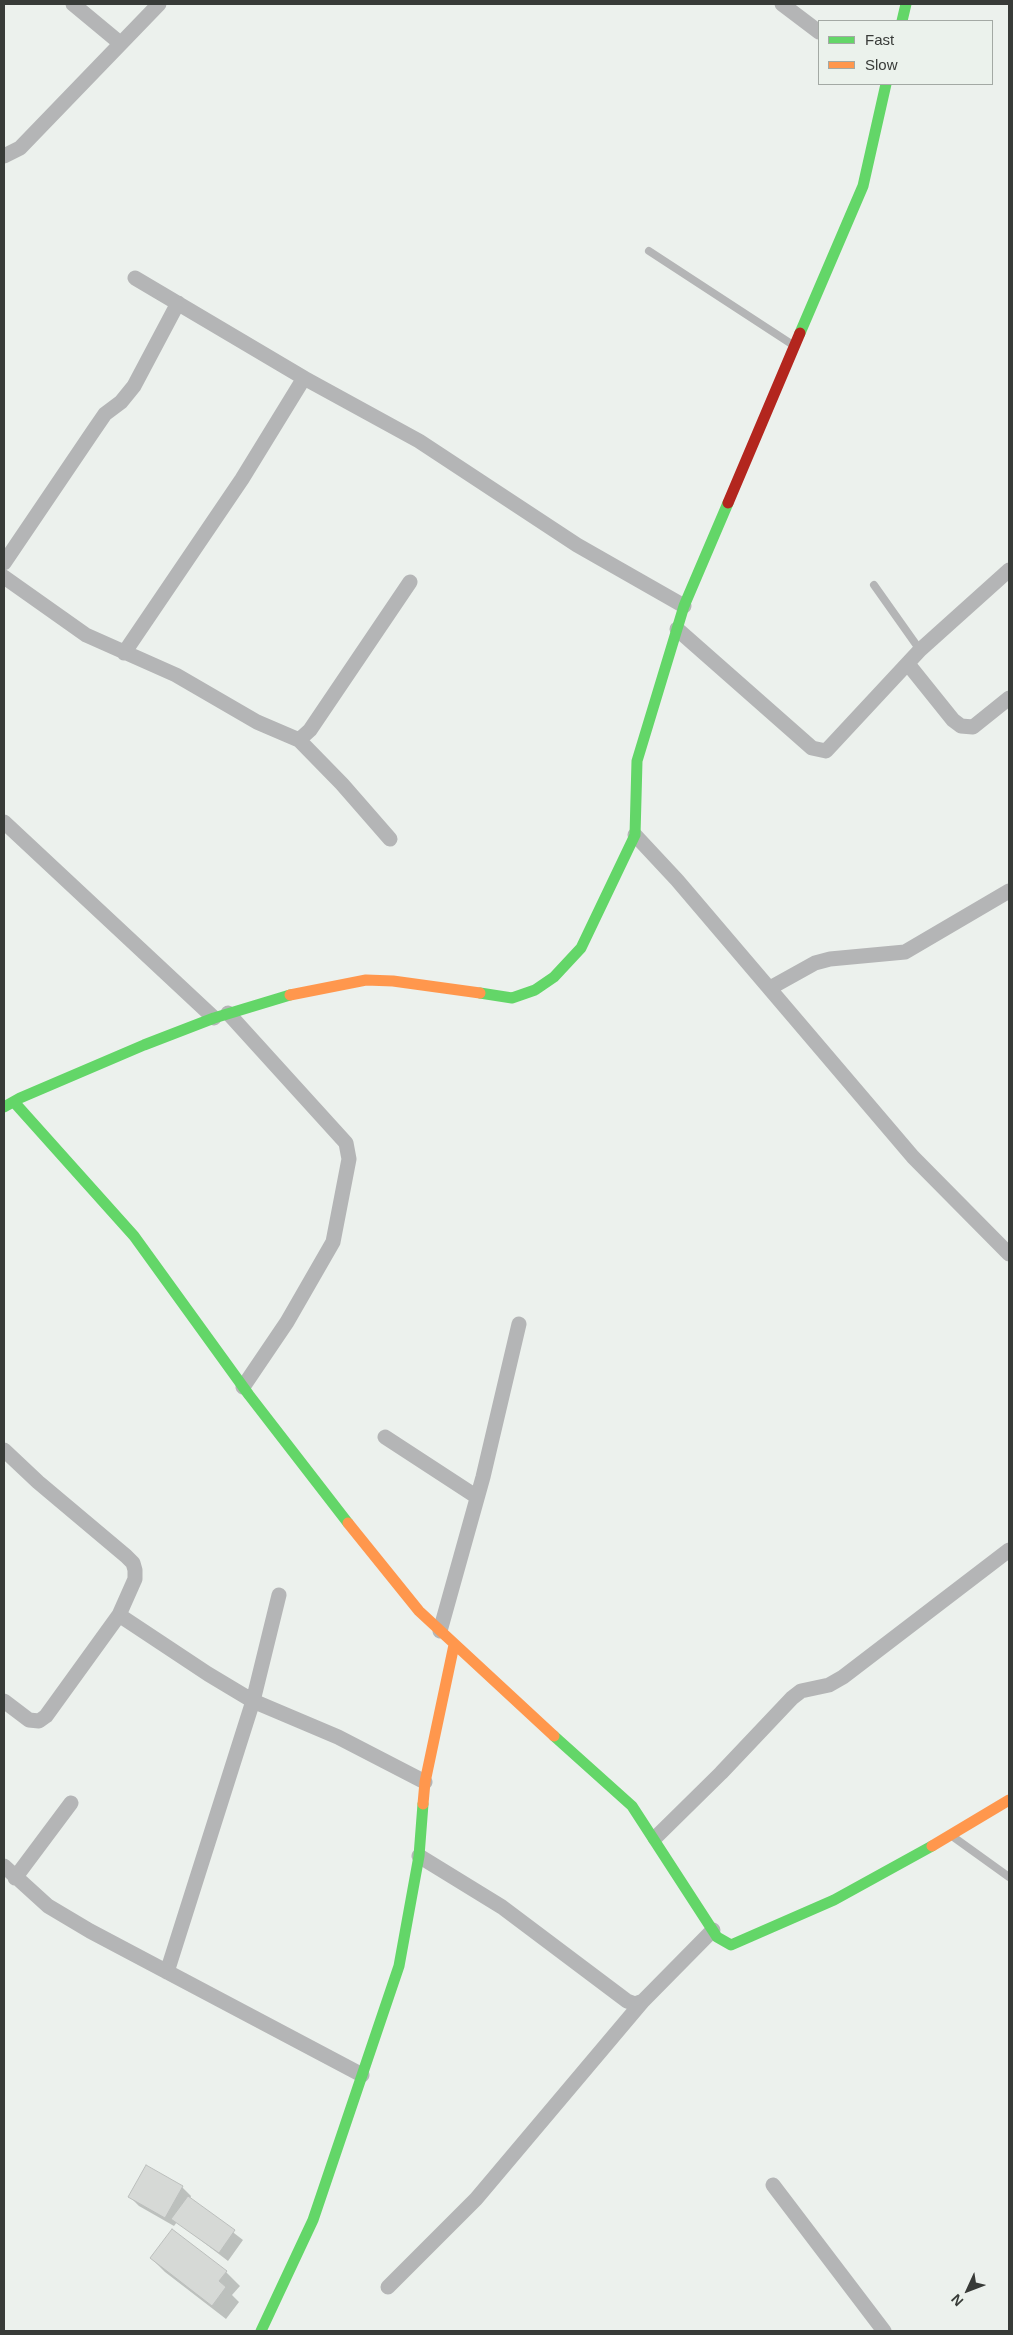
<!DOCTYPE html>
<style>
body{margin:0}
#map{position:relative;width:1013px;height:2335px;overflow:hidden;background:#ecf1ed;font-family:Helvetica,sans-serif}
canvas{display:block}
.frame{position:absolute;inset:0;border:5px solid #383b38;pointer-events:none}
.legend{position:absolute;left:818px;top:20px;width:175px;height:65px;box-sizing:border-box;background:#ebf2ec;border:1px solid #a3a9a4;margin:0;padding:6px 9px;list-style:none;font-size:15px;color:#383b38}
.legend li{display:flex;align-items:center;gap:10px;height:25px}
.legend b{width:25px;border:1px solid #a3a9a4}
.north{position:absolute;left:943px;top:2265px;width:50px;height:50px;-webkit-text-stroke:4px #ebf2ec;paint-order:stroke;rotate:227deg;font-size:14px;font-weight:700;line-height:20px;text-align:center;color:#383b38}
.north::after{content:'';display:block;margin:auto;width:18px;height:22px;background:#383b38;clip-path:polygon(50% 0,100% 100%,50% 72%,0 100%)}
</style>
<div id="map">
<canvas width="1013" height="2335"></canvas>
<div class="frame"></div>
<ul class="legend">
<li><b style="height:6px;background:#63d668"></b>Fast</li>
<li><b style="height:6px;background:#ff974d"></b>Slow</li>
</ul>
<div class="north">N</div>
</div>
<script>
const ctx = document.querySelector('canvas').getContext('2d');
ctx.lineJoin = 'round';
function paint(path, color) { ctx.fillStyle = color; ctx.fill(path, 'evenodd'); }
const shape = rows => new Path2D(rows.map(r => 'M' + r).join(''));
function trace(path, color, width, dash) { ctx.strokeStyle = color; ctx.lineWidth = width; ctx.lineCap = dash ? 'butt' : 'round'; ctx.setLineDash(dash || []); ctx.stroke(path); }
paint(shape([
 [182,2187,191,2196,190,2199,243,2240,228,2261,177,2222,174,2226,139,2206,129,2196],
 [151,2258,226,2272,240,2286,232,2295,239,2302,226,2319,165,2272]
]), '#0003');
const building = shape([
 [146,2165,183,2186,165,2218,128,2197,146,2165],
 [188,2196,235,2230,219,2253,171,2219,188,2196],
 [172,2229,227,2271,219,2281,226,2287,212,2306,150,2258,172,2229]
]);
paint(building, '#d6d9d6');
trace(building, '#bbbebc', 1);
trace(shape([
 [649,251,793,345],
 [874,585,920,650],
 [952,1836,1009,1877]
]), '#b4b5b6', 8);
trace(shape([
 [73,4,120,43],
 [782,4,819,32],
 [4,156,20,148,159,4],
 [135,278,304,378,419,441,577,545,684,606],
 [4,563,94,430,105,414,121,402,134,386,178,303],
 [4,577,86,635,176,675,257,722,299,740,310,730,410,582],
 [677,629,812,748,826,751,920,650,1009,570],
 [124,653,242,479,304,378],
 [908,664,953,720,961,726,973,727,1009,698],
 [299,740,342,784,390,839],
 [4,822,214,1018],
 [635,835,677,880,913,1157,1009,1254],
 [770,988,815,963,830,959,905,952,1009,891],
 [228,1013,346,1143,349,1159,333,1242,287,1322,243,1387],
 [385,1437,477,1497],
 [4,1450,38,1482,126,1556,133,1563,135,1570,135,1579,119,1615,46,1716,39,1721,29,1720,4,1701],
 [119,1615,208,1674,253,1701,338,1737,425,1782],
 [440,1631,483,1477,519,1324],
 [655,1838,721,1773,792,1698,801,1691,829,1685,843,1677,1009,1550],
 [419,1856,502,1907,627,2001,635,2004,643,2001,713,1930],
 [4,1866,48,1906,90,1931,362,2075],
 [15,1878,71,1803],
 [167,1972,253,1701,279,1595],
 [773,2185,884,2331],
 [388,2287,476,2199,643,2001]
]), '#b4b5b6', 15);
trace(shape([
 [902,21,906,4],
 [800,333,863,186,886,84],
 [480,993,512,998,535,990,554,977,581,948,635,835,637,761,684,606,728,503],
 [14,1102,134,1236,249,1395,348,1523],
 [4,1107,20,1098,144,1045,214,1018,290,995],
 [554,1736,632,1806,717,1937,731,1945,834,1900,932,1846],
 [261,2331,313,2220,399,1966,419,1856,423,1804]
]), '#63d668', 11);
trace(shape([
 [290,995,366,980,393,981,480,993],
 [348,1523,419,1611,554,1736],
 [423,1804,425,1782,454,1645],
 [932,1846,1009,1800]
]), '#ff974d', 11);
trace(shape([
 [728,503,800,333]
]), '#b3261e', 11);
</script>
